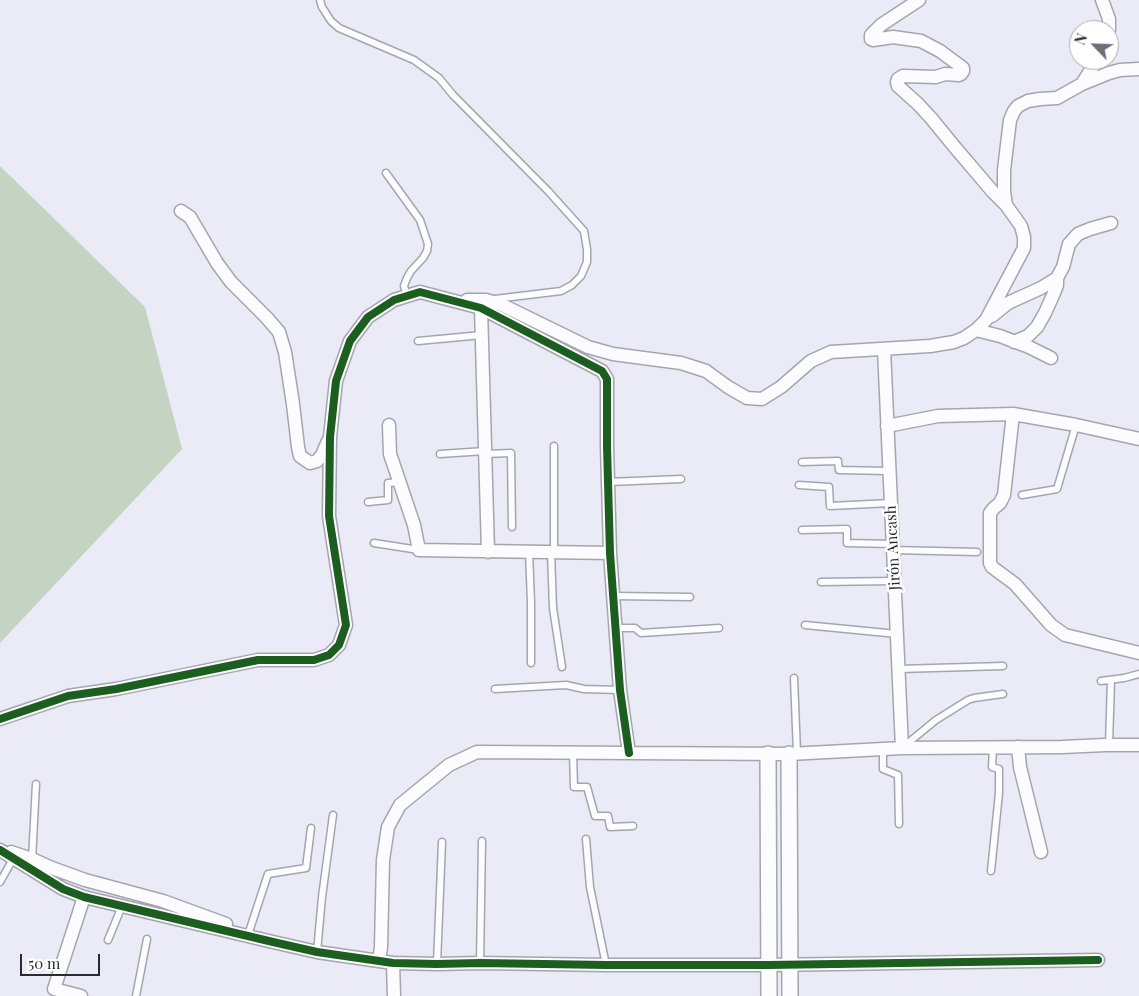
<!DOCTYPE html>
<meta charset="utf-8">
<style>
body{margin:0}
#map{position:relative;width:1139px;height:996px;overflow:hidden;background:#eaebf6;font-family:"Playfair Display",serif}
canvas{display:block}
.north{position:absolute;left:1069px;top:20px;width:50px;height:50px;box-sizing:border-box;background:#fff;border:1px solid #aaaaad;border-radius:50%;rotate:294deg;font-size:14px;font-weight:700;line-height:20px;text-align:center;color:#2a2b32}
.north::after{content:'';display:block;margin:auto;width:18px;height:22px;background:#6d6e77;clip-path:polygon(50% 0,100% 100%,50% 72%,0 100%)}
.scale{position:absolute;left:20px;top:954px;width:80px;height:22px;box-sizing:border-box;border:2px solid #2a2b32;border-top:0;padding-left:6px;font-size:15px;line-height:18px;white-space:nowrap;color:#2a2b32;-webkit-text-stroke:4px #fff;paint-order:stroke}
</style>
<div id="map">
<canvas width="1139" height="996"></canvas>
<div class="north">N</div>
<div class="scale">50 m</div>
</div>
<script>
const ctx = document.querySelector('canvas').getContext('2d');
ctx.lineJoin = 'round';
function paint(path, color) { ctx.fillStyle = color; ctx.fill(path, 'evenodd'); }
const shape = rows => new Path2D(rows.map(r => 'M' + r).join(''));
function trace(path, color, width, dash) { ctx.strokeStyle = color; ctx.lineWidth = width; ctx.lineCap = dash ? 'butt' : 'round'; ctx.setLineDash(dash || []); ctx.stroke(path); }
function drawText(font, color, halo, rows, align = 'center') {
  ctx.font = font + ' "Playfair Display",serif'; ctx.lineWidth = 5; ctx.setLineDash([]); ctx.textBaseline = 'middle'; ctx.strokeStyle = halo; ctx.fillStyle = color; for (const [text, x, y, turn = 0] of rows) {
    ctx.save(); ctx.translate(x, y); ctx.rotate((+turn || 0) * Math.PI / 180); ctx.textAlign = isNaN(turn) ? turn : align; if (halo) ctx.strokeText(text, 0, 0); ctx.fillText(text, 0, 0); ctx.restore();
  }
}
paint(shape([
 [0,166,145,307,182,449,0,643]
]), '#c5d3c2');
const service = shape([
 [320,0,322,7,331,21,339,28,414,60,439,78,453,95,548,191,584,231,587,249,587,262,581,276,572,285,561,291,495,299],
 [386,173,420,220,428,244,427,251,423,258,411,271,407,278,404,286,407,296],
 [418,341,482,335],
 [440,454,485,451],
 [485,454,511,453,512,527],
 [802,462,838,461,839,470,889,471],
 [608,482,681,479],
 [799,485,829,487,830,506,891,503],
 [1022,495,1057,489,1076,425],
 [368,502,388,500,388,483,400,482],
 [802,530,847,529,847,543,893,544],
 [374,543,419,550],
 [893,550,977,552],
 [529,552,531,603,531,663],
 [551,552,553,608,562,667],
 [554,552,554,446],
 [821,582,894,581],
 [613,596,690,597],
 [805,625,897,634],
 [616,628,635,628,641,633,719,628],
 [898,669,1003,666],
 [794,678,797,753],
 [1101,681,1124,678,1139,674],
 [495,689,566,685,584,689,620,690],
 [1109,745,1111,680],
 [903,747,936,720,968,700,974,698,1003,694],
 [883,749,883,769,898,775,899,824],
 [573,753,574,787,587,787,595,816,608,816,610,827,633,826],
 [586,839,590,887,606,965],
 [32,860,36,784],
 [991,871,999,793,999,769,992,767,993,747],
 [0,882,13,859],
 [249,932,268,874,306,868,311,828],
 [108,940,122,906],
 [317,952,322,897,333,815],
 [480,963,482,841],
 [437,964,442,842],
 [136,996,147,939]
]);
const minor = shape([
 [919,0,881,25,871,35,871,39,873,40,893,37,921,41,940,51,963,68,963,71,961,74,959,75,945,74,936,77,903,76,898,79,897,82,898,86,918,104,931,118,953,145,993,192,1006,205],
 [1102,0,1109,19,1109,30],
 [1082,84,1097,60],
 [181,211,190,217,217,263,231,282,267,318,279,332,285,352,293,404,298,447,300,456,310,463,317,461,322,455,328,441],
 [467,300,486,300,500,304,588,347,613,354,681,363,706,371,728,387,747,398,762,399,781,387,811,361,831,352,930,346,954,342,964,338,976,330,986,320,1024,248,1024,237,1021,226,1006,205,1004,191,1004,170,1010,120,1014,111,1018,106,1028,101,1040,99,1057,98,1082,84,1109,73,1120,70,1139,69],
 [481,308,488,552],
 [992,316,1008,303,1041,288,1057,278,1063,267,1069,244,1078,234,1090,229,1111,223],
 [976,330,1000,336,1029,347,1051,358],
 [1014,342,1028,336,1037,327,1045,313,1054,293,1057,285,1057,278],
 [884,349,902,748],
 [1013,414,1004,495,1000,503,994,508,990,513,990,563,992,567,1015,584,1051,625,1065,635,1139,653],
 [389,425,390,454,414,525,419,550,610,553],
 [887,426,938,416,1013,414,1076,425,1139,439],
 [0,719,68,696,116,689,258,660,314,660,329,655,339,645,346,625,329,516,330,437,336,381,350,341,368,317,394,300,420,292,481,308,602,371,607,379,607,446,610,553,620,690,629,753],
 [1018,747,1020,767,1041,852],
 [0,850,63,889,84,897,273,942,317,952,393,963,437,964,480,963,606,965,769,965,1098,960],
 [11,852,32,859,52,868,85,880,163,901,226,924],
 [379,961,381,947,383,860,388,827,400,805,449,765,477,752,789,754,902,748,1062,747,1105,745,1139,745],
 [393,963,394,996],
 [81,996,54,989,84,897]
]);
const tertiary = shape([
 [768,754,769,996],
 [789,754,790,996]
]);
trace(service, '#a5a5ad', 9);
trace(minor, '#a5a5ad', 15);
trace(tertiary, '#a5a5ad', 18);
trace(service, '#fcfcfe', 6);
trace(minor, '#fcfcfe', 12);
trace(tertiary, '#fcfcfe', 15);
trace(shape([
 [0,719,68,696,116,689,258,660,314,660,329,655,339,645,346,625,329,516,330,437,336,381,350,341,368,317,394,300,420,292,481,308,602,371,607,379,607,446,610,553,620,690,629,753],
 [0,850,63,889,84,897,273,942,317,952,393,963,437,964,480,963,606,965,769,965,1098,960]
]), '#1b5e20', 8);
drawText('15px', '#2a2b32', '#fff', [
 ["Jirón Ancash",893,548,-93]
]);
</script>
